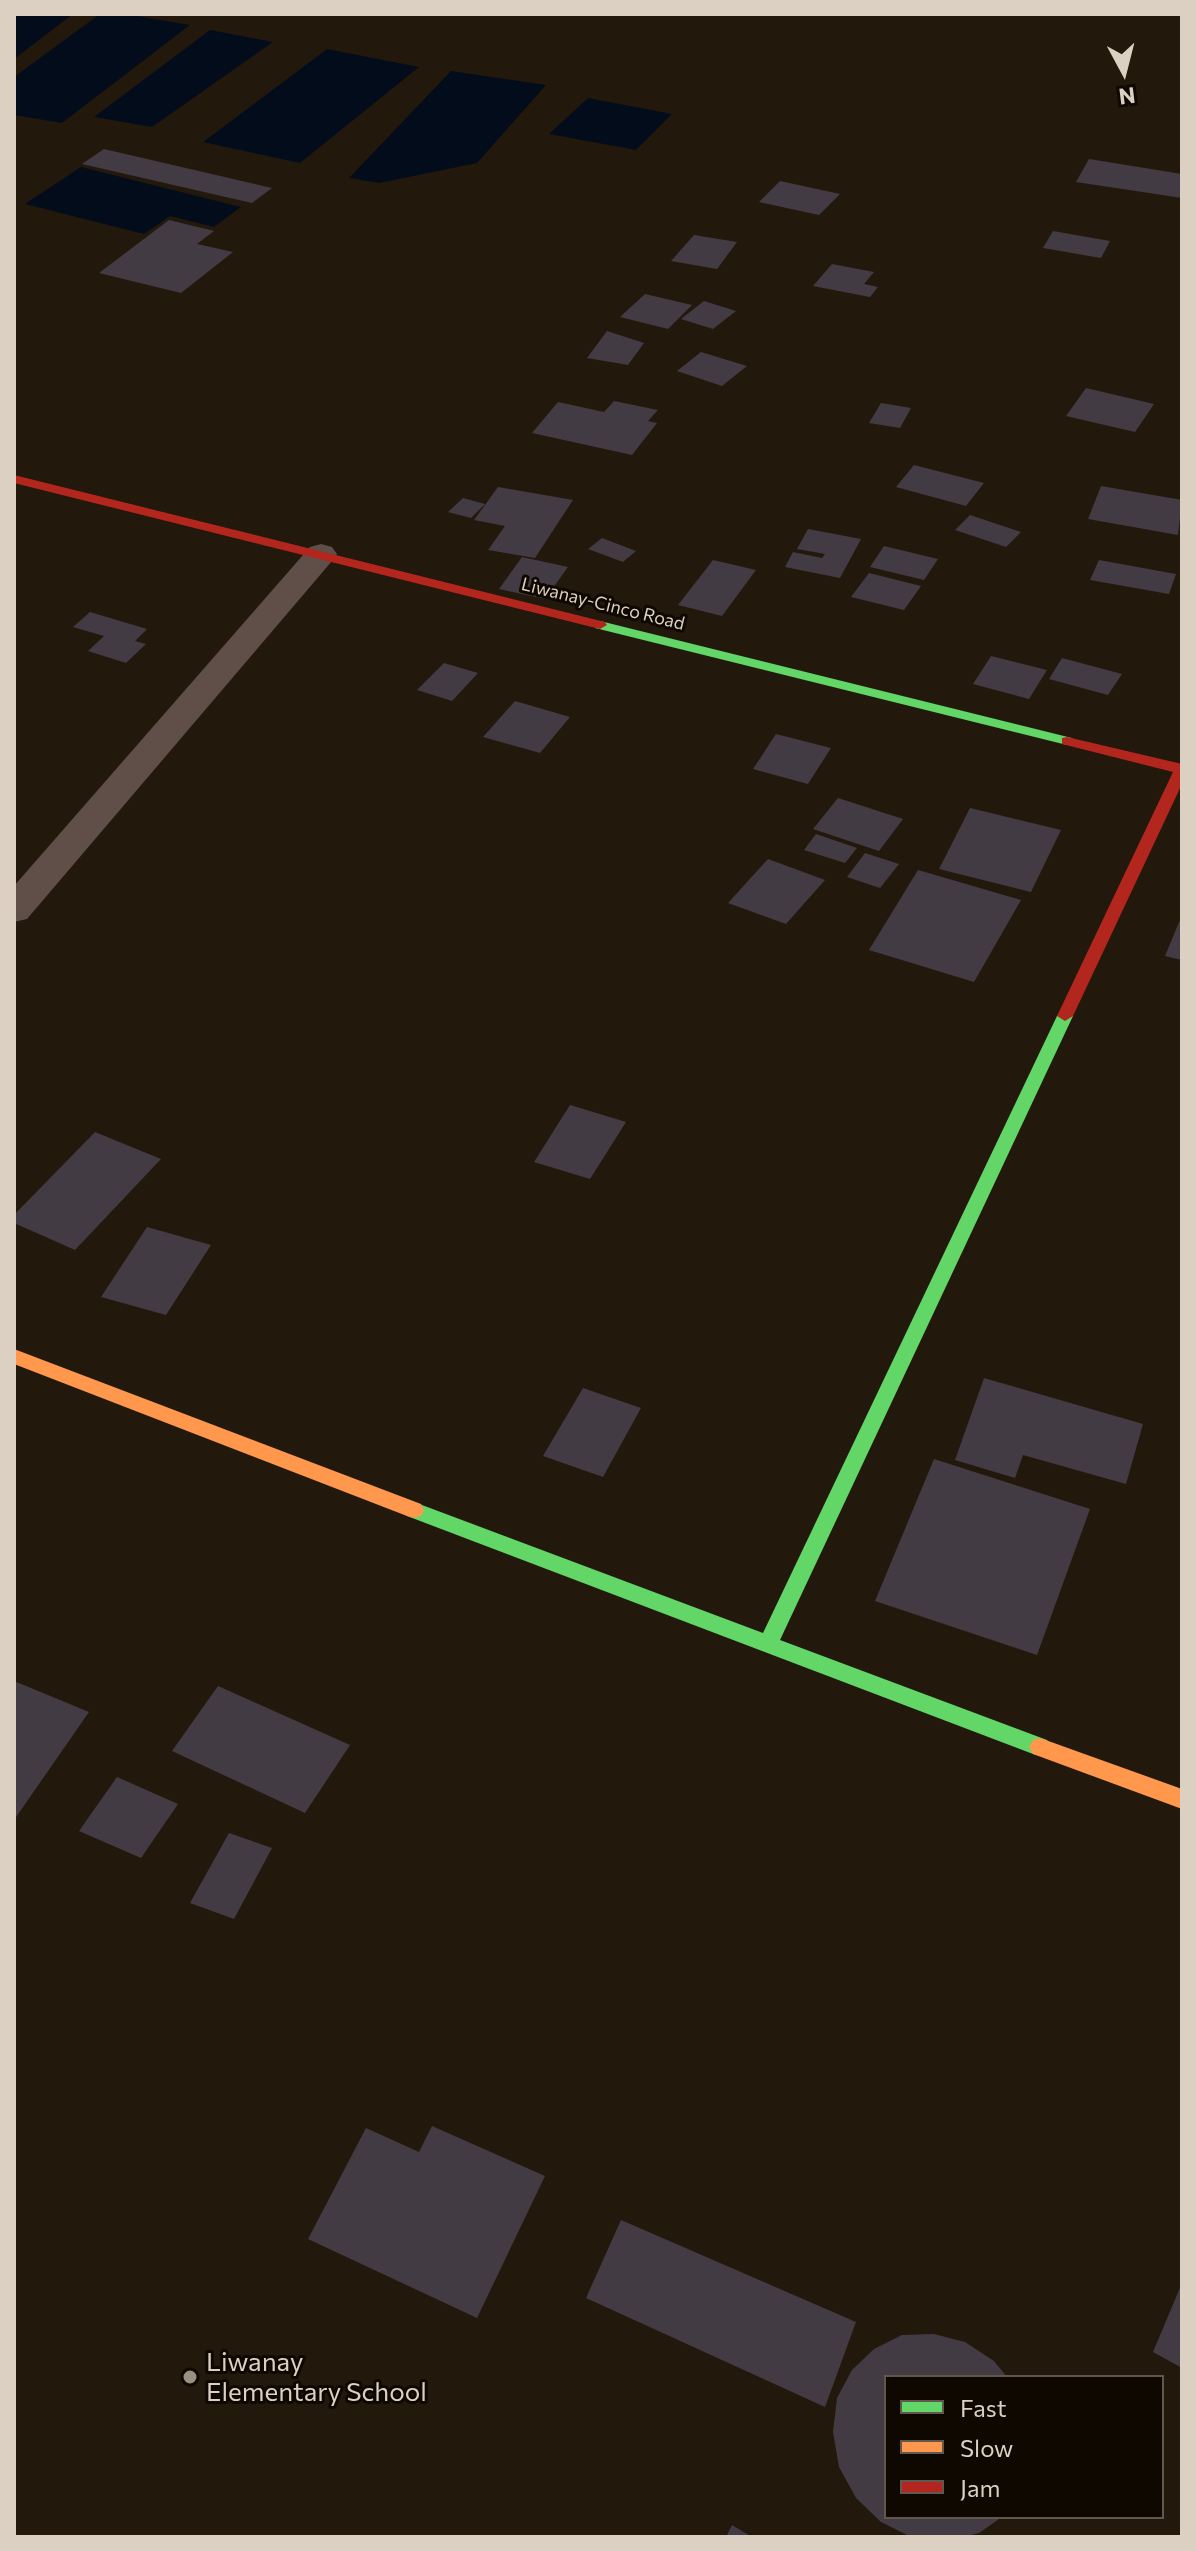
<!DOCTYPE html>
<style>
body{margin:0}
#map{position:relative;width:1196px;height:2551px;overflow:hidden;background:#22190c;font-family:Commissioner,sans-serif}
canvas{display:block}
.frame{position:absolute;inset:0;border:16px solid #dbd0c1;pointer-events:none}
.legend{position:absolute;left:884px;top:2375px;width:280px;height:144px;box-sizing:border-box;background:#0e0801;border:2px solid #60584e;margin:0;padding:10px 14px;list-style:none;font-size:24px;color:#dbd0c1}
.legend li{display:flex;align-items:center;gap:16px;height:40px}
.legend b{width:40px;border:2px solid #60584e}
.north{position:absolute;left:1084px;top:32px;width:80px;height:80px;-webkit-text-stroke:6px #0e0801;paint-order:stroke;rotate:173deg;font-size:22px;font-weight:700;line-height:32px;text-align:center;color:#dbd0c1}
.north::after{content:'';display:block;margin:auto;width:28px;height:36px;background:#dbd0c1;clip-path:polygon(50% 0,100% 100%,50% 72%,0 100%)}
</style>
<div id="map">
<canvas width="1196" height="2551"></canvas>
<div class="frame"></div>
<ul class="legend">
<li><b style="height:10px;background:#63d668"></b>Fast</li>
<li><b style="height:10px;background:#ff974d"></b>Slow</li>
<li><b style="height:10px;background:#b3261e"></b>Jam</li>
</ul>
<div class="north">N</div>
</div>
<script>
const ctx = document.querySelector('canvas').getContext('2d');
ctx.lineJoin = 'round';
function paint(path, color) { ctx.fillStyle = color; ctx.fill(path, 'evenodd'); }
const shape = rows => new Path2D(rows.map(r => 'M' + r).join(''));
function trace(path, color, width, dash) { ctx.strokeStyle = color; ctx.lineWidth = width; ctx.lineCap = dash ? 'butt' : 'round'; ctx.setLineDash(dash || []); ctx.stroke(path); }
function drawText(font, color, halo, rows, align = 'center') {
  ctx.font = font + ' Commissioner,sans-serif'; ctx.lineWidth = 6; ctx.setLineDash([]); ctx.textBaseline = 'middle'; ctx.strokeStyle = halo; ctx.fillStyle = color; for (const [text, x, y, turn = 0] of rows) {
    ctx.save(); ctx.translate(x, y); ctx.rotate((+turn || 0) * Math.PI / 180); ctx.textAlign = isNaN(turn) ? turn : align; if (halo) ctx.strokeText(text, 0, 0); ctx.fillText(text, 0, 0); ctx.restore();
  }
}
paint(shape([
 [14,14,73,14,14,59],
 [100,14,125,14,190,25,62,123,14,115,14,77],
 [210,30,273,42,152,127,94,117],
 [327,49,419,67,300,163,203,142],
 [451,71,546,85,477,163,379,183,349,178],
 [588,98,672,114,636,150,549,134],
 [81,167,241,207,214,227,170,216,144,234,25,204]
]), '#030c1b');
paint(shape([
 [104,149,272,188,252,203,82,164],
 [1089,159,1182,174,1182,198,1076,182],
 [780,181,840,194,819,215,759,202],
 [169,220,214,231,197,244,233,252,181,293,99,273],
 [1053,231,1110,241,1101,258,1043,248],
 [694,235,737,242,717,269,671,261],
 [832,264,874,272,864,284,878,287,870,297,813,286],
 [645,294,692,305,668,329,620,317],
 [704,301,736,311,713,329,681,319],
 [607,331,644,343,628,365,587,358],
 [701,352,747,366,722,386,677,371],
 [1086,388,1154,404,1135,432,1066,416],
 [614,401,658,410,648,421,657,423,632,455,532,433,558,402,604,412],
 [881,403,911,408,900,428,869,423],
 [914,465,984,483,966,506,896,487],
 [1101,486,1182,500,1178,535,1088,519],
 [498,487,573,500,535,558,488,550,505,526,474,520],
 [463,498,485,504,471,518,448,512],
 [970,515,1021,532,1006,547,955,530],
 [808,529,861,539,840,578,785,567,793,552,822,558,825,554,797,549],
 [602,538,636,551,623,562,588,549],
 [884,546,938,559,924,580,870,567],
 [522,557,568,567,545,599,499,589],
 [713,560,756,570,722,616,678,605],
 [1099,560,1176,574,1169,594,1090,580],
 [869,573,921,586,904,610,851,597],
 [90,612,147,629,135,641,146,644,126,663,88,651,104,636,73,627],
 [991,656,1047,670,1029,699,973,684],
 [1062,658,1122,674,1108,695,1049,679],
 [444,663,478,673,452,701,417,690],
 [515,701,570,717,540,753,483,737],
 [776,734,831,748,808,784,753,769],
 [838,798,903,819,879,851,813,829],
 [970,808,1061,830,1031,892,939,869],
 [816,834,857,848,845,863,804,850],
 [865,853,899,864,880,888,847,877],
 [768,859,825,880,786,924,728,903],
 [918,870,1021,900,974,982,869,950],
 [1182,915,1182,960,1165,956],
 [570,1105,626,1122,590,1179,534,1162],
 [95,1132,161,1159,75,1250,14,1223,14,1215],
 [147,1227,211,1245,166,1315,101,1297],
 [984,1378,1143,1424,1126,1484,1023,1455,1015,1478,955,1460],
 [583,1388,641,1408,603,1477,543,1456],
 [934,1459,1090,1509,1037,1655,875,1601],
 [14,1681,89,1712,14,1820],
 [218,1686,350,1745,305,1813,172,1751],
 [117,1777,178,1804,141,1858,79,1831],
 [229,1833,272,1848,234,1919,190,1903],
 [432,2126,545,2176,477,2318,308,2239,366,2128,419,2152],
 [621,2220,856,2322,825,2407,586,2298],
 [1182,2283,1182,2368,1153,2352],
 [934,2334,965,2342,994,2361,1007,2377,886,2377,886,2517,1002,2517,979,2533,964,2537,911,2537,881,2522,856,2498,839,2467,833,2432,837,2398,852,2370,874,2349,902,2335],
 [732,2525,752,2537,726,2537]
]), '#423b44');
paint(shape([
 [321,544,332,547,337,554,332,561,27,919,14,922,14,886,310,547,321,544]
]), '#604f48');
paint(shape([
 [600,621,1072,738,1074,741,1067,745,595,628,595,622,600,621],
 [1065,1011,1073,1016,780,1640,1047,1740,1051,1747,1047,1754,1040,1756,1033,1754,407,1516,404,1510,407,1504,414,1502,763,1633,1057,1016,1065,1011]
]), '#63d668');
paint(shape([
 [14,1349,421,1504,424,1510,421,1516,414,1518,407,1516,14,1364,14,1349],
 [1040,1738,1182,1789,1182,1809,1033,1754,1029,1747,1033,1740,1040,1738]
]), '#ff974d');
paint(shape([
 [14,475,605,622,607,625,600,629,14,483,14,475],
 [1067,737,1182,764,1182,784,1073,1016,1065,1021,1057,1016,1173,772,1062,744,1062,738,1067,737]
]), '#b3261e');
for (const [x, y, r, color] of [
 [190,2377,8,"#9a9082"]
]) { const dot = new Path2D(); dot.arc(x, y, r, 0, 2 * Math.PI); ctx.fillStyle = color; ctx.fill(dot); trace(dot, '#0e0801', 3); }
drawText('18px', '#dbd0c1', '#0e0801', [
 ["Liwanay-Cinco Road",603,604,14]
]);
drawText('26px', '#dbd0c1', '#0e0801', [
 ["Liwanay",206,2362],
 ["Elementary School",206,2392]
], 'left');
</script>
